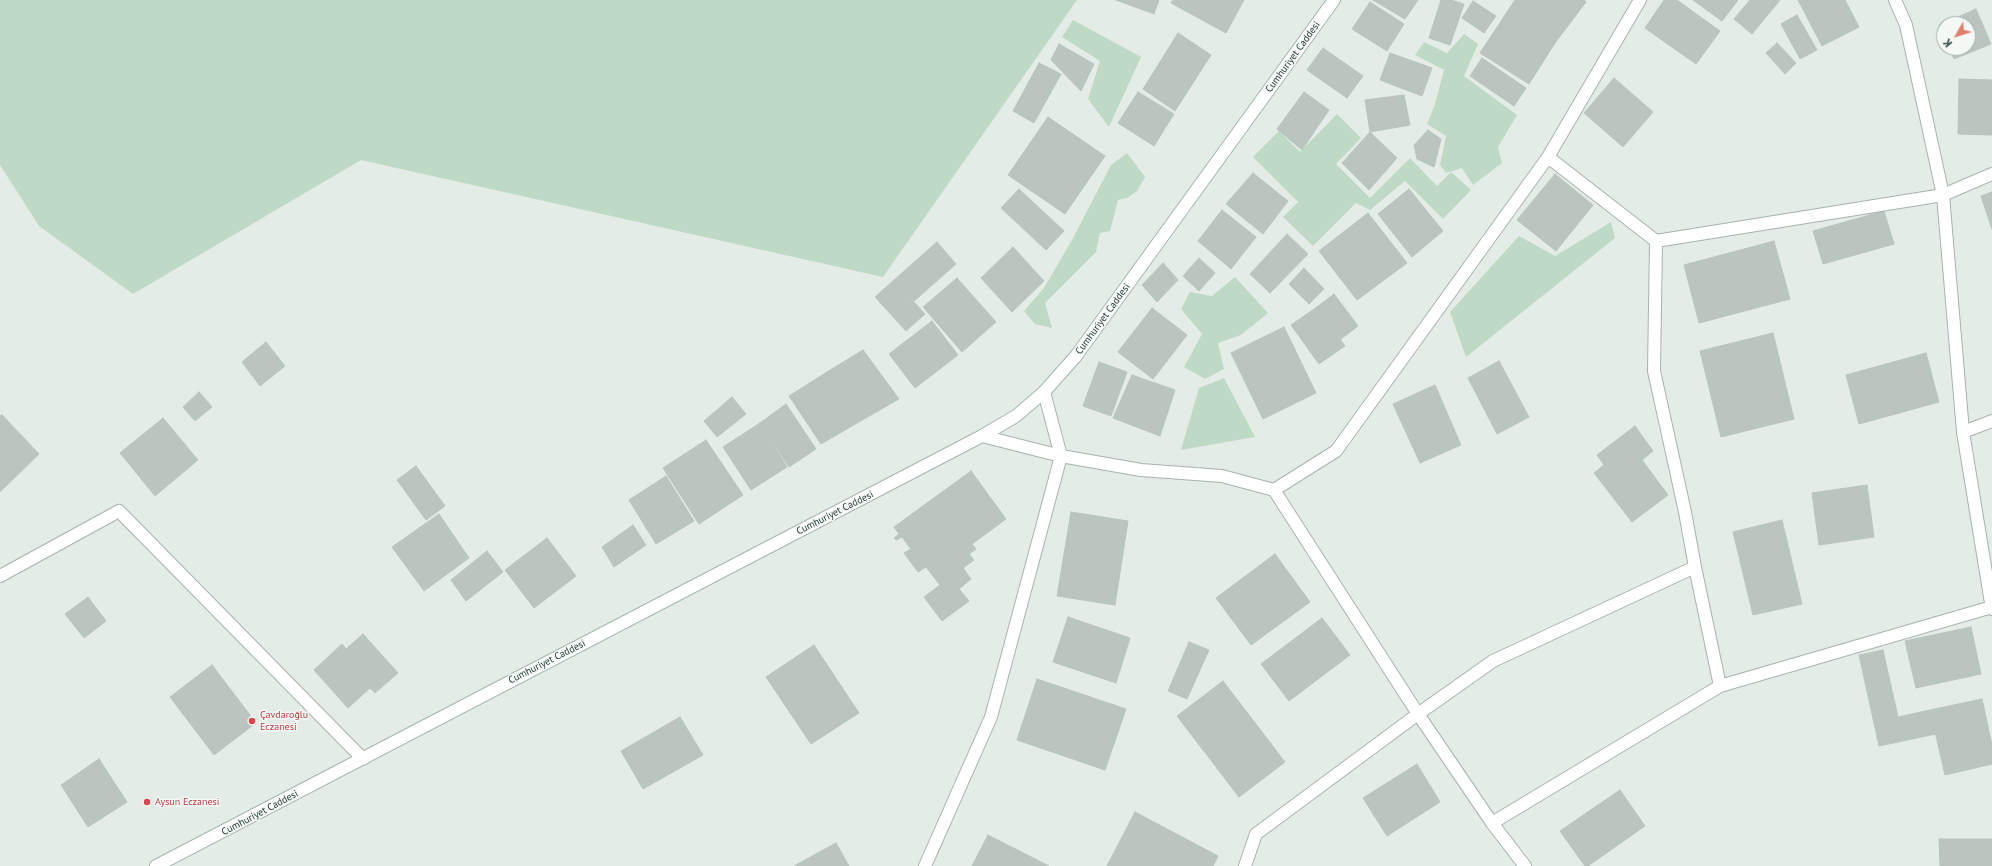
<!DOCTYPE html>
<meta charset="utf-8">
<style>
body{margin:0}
#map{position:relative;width:1992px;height:866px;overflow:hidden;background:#e4ece7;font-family:"PT Sans",sans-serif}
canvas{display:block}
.north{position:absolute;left:1936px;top:16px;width:40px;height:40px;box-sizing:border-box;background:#f4f9f6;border:1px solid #a1ada8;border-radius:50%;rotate:231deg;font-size:11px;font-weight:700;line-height:16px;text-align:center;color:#253b33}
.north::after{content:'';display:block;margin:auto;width:14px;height:18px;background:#e27e6c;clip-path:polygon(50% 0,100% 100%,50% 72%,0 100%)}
</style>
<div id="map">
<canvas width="1992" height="866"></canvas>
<div class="north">K</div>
</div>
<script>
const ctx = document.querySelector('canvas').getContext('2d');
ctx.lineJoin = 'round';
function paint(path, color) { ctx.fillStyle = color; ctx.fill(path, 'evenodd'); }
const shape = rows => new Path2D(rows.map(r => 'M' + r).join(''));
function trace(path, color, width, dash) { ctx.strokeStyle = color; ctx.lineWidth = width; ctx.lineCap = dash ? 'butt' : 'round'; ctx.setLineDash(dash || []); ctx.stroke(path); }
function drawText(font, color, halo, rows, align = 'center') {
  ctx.font = font + ' "PT Sans",sans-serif'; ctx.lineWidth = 3; ctx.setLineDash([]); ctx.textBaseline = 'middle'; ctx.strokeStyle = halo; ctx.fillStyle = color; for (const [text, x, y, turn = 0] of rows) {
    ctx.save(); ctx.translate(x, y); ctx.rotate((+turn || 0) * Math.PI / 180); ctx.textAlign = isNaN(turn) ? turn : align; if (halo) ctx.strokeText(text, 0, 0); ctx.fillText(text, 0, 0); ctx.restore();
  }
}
paint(shape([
 [0,0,1077,0,883,277,361,160,133,294,39,226,0,165],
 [1073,20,1141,57,1109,127,1088,99,1100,61,1062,37],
 [1464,34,1478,44,1464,76,1517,115,1498,147,1502,163,1473,185,1462,168,1446,173,1440,165,1446,136,1427,124,1435,104,1444,70,1415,55,1424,42,1447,53],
 [1337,114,1361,138,1336,164,1370,198,1410,158,1437,186,1451,172,1471,190,1443,219,1405,181,1370,210,1356,203,1313,246,1283,217,1298,202,1253,157,1279,131,1300,152],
 [1127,153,1145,177,1137,191,1127,198,1118,200,1110,231,1100,233,1096,252,1045,303,1052,328,1035,324,1024,311,1044,288,1072,240,1111,165],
 [1611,222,1615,238,1466,357,1450,312,1519,236,1555,256],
 [1235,277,1268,313,1241,335,1218,343,1224,369,1205,379,1184,367,1202,334,1181,309,1190,292,1212,296],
 [1224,378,1255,437,1181,450,1199,388]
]), '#bfdac4');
const building = shape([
 [1116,0,1159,0,1154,14,1116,0],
 [1173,0,1244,0,1226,33,1171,3,1173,0],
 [1373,0,1418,0,1405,19,1373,0],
 [1441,0,1451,0,1464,4,1450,45,1429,38,1441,0],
 [1515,0,1584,0,1586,2,1555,43,1507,12,1515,0],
 [1664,0,1677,0,1720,31,1696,64,1645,28,1664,0],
 [1693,0,1738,0,1722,21,1693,0],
 [1750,0,1780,0,1752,34,1734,19,1750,0],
 [1798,0,1845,0,1859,27,1822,46,1798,0],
 [1473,1,1496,16,1484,33,1462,18,1473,1],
 [1370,2,1404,24,1387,51,1352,29,1370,2],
 [1976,9,1991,44,1954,59,1949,48,1968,48,1968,24,1944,24,1944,36,1939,25,1976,9],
 [1507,12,1555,43,1529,84,1480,53,1507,12],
 [1797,15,1817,50,1800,59,1781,24,1797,15],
 [1178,33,1211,55,1175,111,1143,89,1178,33],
 [1777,43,1796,63,1785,74,1766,53,1777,43],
 [1059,44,1094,64,1081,91,1051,60,1059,44],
 [1323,48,1363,76,1347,98,1307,70,1323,48],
 [1390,53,1432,68,1422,96,1380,80,1390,53],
 [1482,58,1526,88,1514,106,1470,76,1482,58],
 [1039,63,1061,74,1034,123,1013,111,1039,63],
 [1614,78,1653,112,1623,147,1584,113,1614,78],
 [1959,79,1992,80,1992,135,1958,134,1959,79],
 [1138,92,1174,114,1154,146,1118,123,1138,92],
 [1304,92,1329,110,1302,150,1277,129,1304,92],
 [1404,95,1410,125,1370,132,1365,100,1404,95],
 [1048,117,1105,156,1065,214,1008,175,1048,117],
 [1428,130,1441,139,1434,167,1417,159,1414,145,1428,130],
 [1370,132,1397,158,1369,190,1342,163,1370,132],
 [1253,173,1288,201,1263,234,1226,204,1253,173],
 [1555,174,1593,205,1556,251,1517,220,1555,174],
 [1019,189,1064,231,1046,250,1001,208,1019,189],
 [1409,189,1443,231,1412,257,1378,214,1409,189],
 [1992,192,1992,229,1981,196,1992,192],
 [1222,210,1256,237,1231,269,1198,241,1222,210],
 [1884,211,1894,244,1823,264,1813,231,1884,211],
 [1368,213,1407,263,1357,300,1319,251,1368,213],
 [1287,234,1308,254,1270,293,1250,274,1287,234],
 [1774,241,1790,299,1699,323,1684,265,1774,241],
 [937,242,956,264,913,302,894,280,937,242],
 [1013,247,1044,281,1012,312,981,278,1013,247],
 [1199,258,1215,273,1199,291,1183,276,1199,258],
 [1163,263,1178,280,1157,302,1142,285,1163,263],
 [1304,268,1324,289,1309,304,1289,284,1304,268],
 [957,278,996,322,962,352,923,307,957,278],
 [894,280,925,314,906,331,875,297,894,280],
 [1334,294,1358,326,1341,339,1317,307,1334,294],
 [1317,307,1345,346,1319,364,1291,325,1317,307],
 [1152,308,1187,335,1153,379,1118,352,1152,308],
 [932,321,958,355,915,388,889,354,932,321],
 [1284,327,1316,393,1263,419,1231,353,1284,327],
 [1773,333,1794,419,1721,437,1700,351,1773,333],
 [266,342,285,366,260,386,242,362,266,342],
 [863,350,899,399,864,419,827,372,863,350],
 [1926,353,1939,402,1859,424,1846,375,1926,353],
 [1499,361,1529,417,1497,434,1468,378,1499,361],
 [1099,362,1127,372,1111,416,1083,406,1099,362],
 [827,372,864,419,821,444,789,396,827,372],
 [1132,375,1175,390,1160,436,1113,418,1132,375],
 [1435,385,1461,445,1420,463,1393,404,1435,385],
 [199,392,212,407,195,421,183,407,199,392],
 [732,397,746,414,717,437,704,421,732,397],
 [786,404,816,449,789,467,760,423,786,404],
 [2,415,39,454,0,492,0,416,2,415],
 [163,418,198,460,155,496,120,453,163,418],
 [760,423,787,467,751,490,723,447,760,423],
 [1635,426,1653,451,1642,460,1668,495,1632,522,1594,473,1604,465,1597,455,1635,426],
 [706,440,743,495,699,524,663,468,706,440],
 [416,466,445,506,426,520,397,480,416,466],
 [971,471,1006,519,972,544,976,549,969,554,974,560,963,568,971,579,959,589,969,601,942,621,924,597,940,585,926,567,918,572,904,553,911,549,902,537,896,540,894,538,899,534,894,527,971,471],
 [666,476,694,521,656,544,629,500,666,476],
 [1867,485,1874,537,1819,545,1812,493,1867,485],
 [1071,512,1128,521,1115,605,1057,596,1071,512],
 [439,514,469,558,424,591,392,547,439,514],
 [1782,520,1802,604,1753,615,1733,532,1782,520],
 [633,525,646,545,614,567,602,547,633,525],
 [547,538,576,576,534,608,505,570,547,538],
 [487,551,503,572,466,601,451,580,487,551],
 [1275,554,1310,602,1251,645,1216,598,1275,554],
 [88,597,106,621,84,638,65,614,88,597],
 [1068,617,1130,638,1116,683,1053,662,1068,617],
 [1322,618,1350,655,1289,701,1261,664,1322,618],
 [1971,627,1981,674,1916,688,1905,641,1971,627],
 [363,634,398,673,375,693,370,688,348,708,314,670,342,644,346,649,363,634],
 [1189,642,1209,650,1187,699,1168,691,1189,642],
 [814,645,859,713,811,744,766,677,814,645],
 [1883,650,1898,717,1930,710,1936,734,1879,746,1859,655,1883,650],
 [212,665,256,723,214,755,170,697,212,665],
 [1037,679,1126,709,1105,770,1017,740,1037,679],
 [1223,681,1285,762,1239,797,1177,716,1223,681],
 [1982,699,1992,745,1992,764,1945,775,1930,710,1982,699],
 [680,717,703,755,643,789,621,751,680,717],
 [99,759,127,802,88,827,61,785,99,759],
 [1417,764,1440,802,1387,836,1363,798,1417,764],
 [1620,790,1645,826,1588,866,1585,866,1560,831,1620,790],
 [1135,812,1218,856,1213,866,1107,866,1135,812],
 [988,835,1049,866,972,866,988,835],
 [1939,839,1992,839,1992,866,1940,866,1939,839],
 [836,843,849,866,794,866,836,843]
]);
paint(building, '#b9c6c0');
trace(building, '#b7c5be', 1);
const minor = shape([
 [1548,157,1656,241,1654,371,1685,512,1695,567,1720,686],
 [1656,241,1943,195,1992,174],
 [1963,432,1992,421],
 [982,436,1061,456,1141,470,1222,476,1274,490,1336,451,1548,157,1640,0],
 [1274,490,1418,714,1492,823,1525,866],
 [0,576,119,511,363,759],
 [1492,823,1720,686,1992,607],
 [925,866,991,717,1061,456,1044,392],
 [1245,866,1256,834,1418,714,1493,661,1695,567]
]);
const tertiary = shape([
 [1895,0,1906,25,1943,195,1963,432,1992,609]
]);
const secondary = shape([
 [156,866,982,436,1016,416,1044,392,1076,356,1334,0]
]);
trace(minor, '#a7b3ad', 14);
trace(tertiary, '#a7b3ad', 14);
trace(secondary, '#a3b6ae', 14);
trace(minor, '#fff', 12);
trace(tertiary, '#fff', 12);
trace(secondary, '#fff', 12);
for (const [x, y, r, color] of [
 [252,721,4,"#e0444e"],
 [147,802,4,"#e0444e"]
]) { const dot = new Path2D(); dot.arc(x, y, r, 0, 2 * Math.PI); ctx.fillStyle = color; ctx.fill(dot); trace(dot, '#f4f9f6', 1.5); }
drawText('10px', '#253b33', '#f4f9f6', [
 ["Cumhuriyet Caddesi",1293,57,-54],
 ["Cumhuriyet Caddesi",1103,319,-54],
 ["Cumhuriyet Caddesi",835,513,-27],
 ["Cumhuriyet Caddesi",547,662,-27],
 ["Cumhuriyet Caddesi",260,813,-28]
]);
drawText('10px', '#be3a42', '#f4f9f6', [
 ["Çavdaroğlu",260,715],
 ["Eczanesi",260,727],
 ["Aysun Eczanesi",155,802]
], 'left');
</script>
